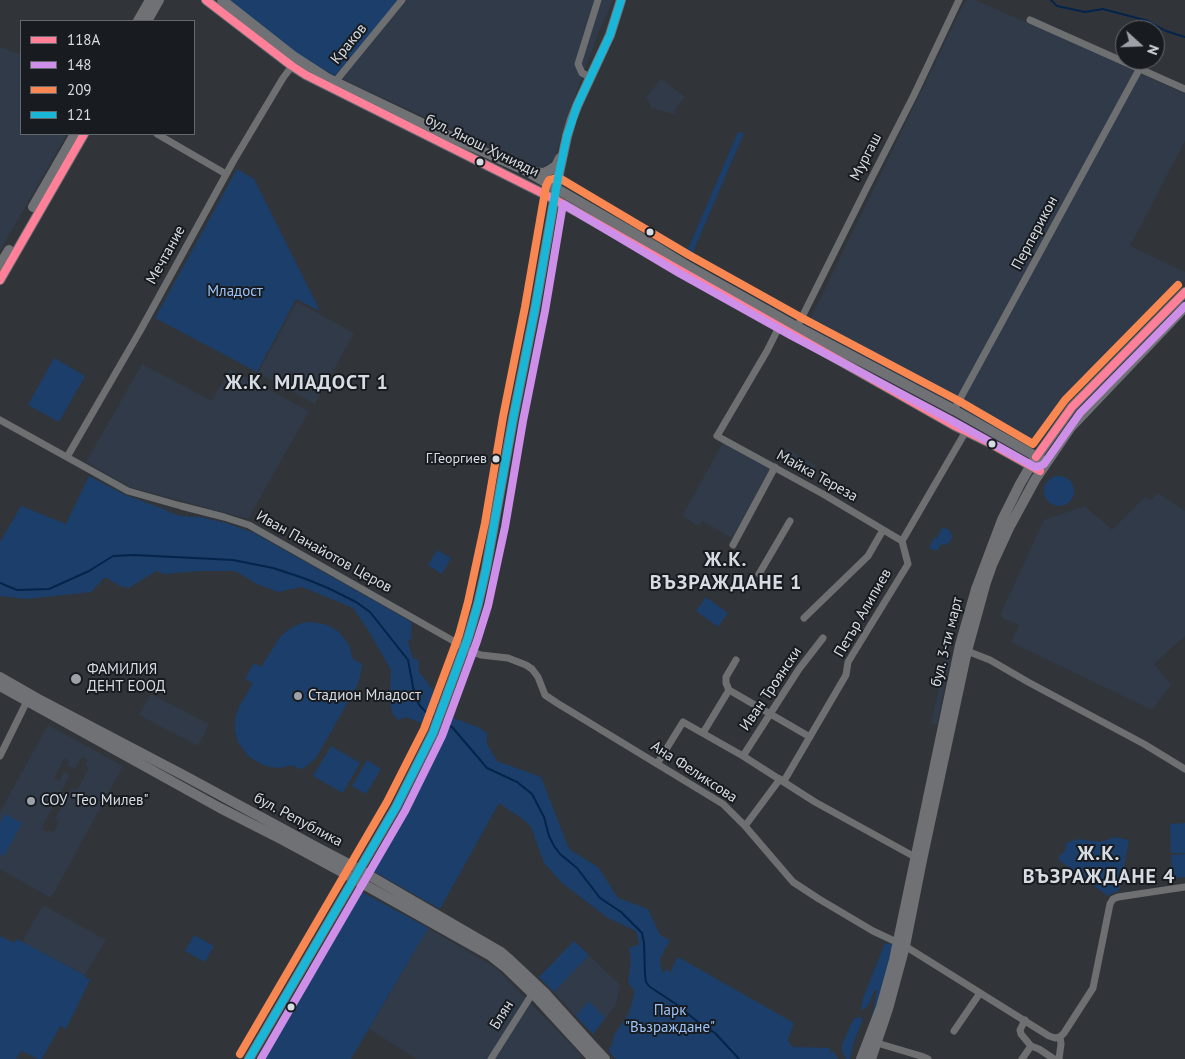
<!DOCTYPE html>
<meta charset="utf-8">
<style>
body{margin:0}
#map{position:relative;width:1185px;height:1059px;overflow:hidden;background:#31353a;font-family:"PT Sans",sans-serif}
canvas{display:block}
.legend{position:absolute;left:20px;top:20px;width:175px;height:115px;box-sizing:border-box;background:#181c20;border:1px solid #64696e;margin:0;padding:6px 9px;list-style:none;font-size:15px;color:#d7dce3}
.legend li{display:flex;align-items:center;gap:10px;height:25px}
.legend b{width:25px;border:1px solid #64696e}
.north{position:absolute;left:1115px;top:20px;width:50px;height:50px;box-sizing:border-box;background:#181c20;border:1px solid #64696e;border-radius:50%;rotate:110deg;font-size:14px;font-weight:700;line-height:20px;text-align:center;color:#d7dce3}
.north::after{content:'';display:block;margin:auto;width:18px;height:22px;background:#9da2a8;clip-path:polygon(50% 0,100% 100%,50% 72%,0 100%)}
</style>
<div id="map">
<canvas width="1185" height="1059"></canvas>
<ul class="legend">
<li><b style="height:6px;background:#ff8098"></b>118А</li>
<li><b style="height:6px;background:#ce8fe9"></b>148</li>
<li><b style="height:6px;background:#f88751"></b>209</li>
<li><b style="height:6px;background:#1ab6d8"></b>121</li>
</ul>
<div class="north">N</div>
</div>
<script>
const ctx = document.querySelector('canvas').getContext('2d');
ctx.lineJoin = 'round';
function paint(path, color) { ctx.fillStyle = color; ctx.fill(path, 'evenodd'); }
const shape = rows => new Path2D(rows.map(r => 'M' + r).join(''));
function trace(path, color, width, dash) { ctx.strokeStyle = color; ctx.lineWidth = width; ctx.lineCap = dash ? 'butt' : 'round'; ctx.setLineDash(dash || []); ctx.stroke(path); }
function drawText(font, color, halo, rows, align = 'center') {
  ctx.font = font + ' "PT Sans",sans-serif'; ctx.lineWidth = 4; ctx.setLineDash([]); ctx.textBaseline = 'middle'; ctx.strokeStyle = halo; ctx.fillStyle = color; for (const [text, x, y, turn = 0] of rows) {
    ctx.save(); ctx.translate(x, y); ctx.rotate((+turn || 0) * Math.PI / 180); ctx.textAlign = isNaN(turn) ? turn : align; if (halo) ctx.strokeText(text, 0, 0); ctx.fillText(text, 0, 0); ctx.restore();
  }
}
paint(shape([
 [407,0,613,0,600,29,569,112,555,157,549,164,542,168,534,167,342,79],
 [968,0,975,0,1101,55,1185,94,1185,141,1130,246,1185,272,1185,280,1074,396,1035,446,1021,443,966,411,807,326,964,3],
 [0,47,21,55,21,134,67,134,0,251],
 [661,79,685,97,674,111,677,115,652,108,646,97],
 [297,302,354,333,315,404,258,373],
 [142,364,212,401,230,369,309,411,248,519,130,487,86,462],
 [724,441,771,468,732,538,702,521,699,526,682,516],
 [788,449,816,466,813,471,785,453],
 [1158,493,1185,511,1185,636,1154,664,1171,685,1152,710,1011,642,1019,625,1004,619,1000,615,1044,520,1085,506,1112,530,1145,497,1150,500],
 [946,656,951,656,937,725,931,724],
 [151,694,209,724,198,746,139,715],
 [48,725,123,766,51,898,0,869,0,812],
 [82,757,88,760,85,766,89,768,77,790,72,788,55,819,59,822,54,832,48,830,47,832,41,829,70,775,64,772,59,781,54,778,64,758,69,761,67,765,75,769],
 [43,905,106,940,85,975,22,942],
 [428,928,496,968,582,1056,579,1059,417,1059,369,1029],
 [589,955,620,985,616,1004,593,1035,554,992]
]), '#303a48');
paint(shape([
 [229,0,399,0,335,76,287,48],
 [738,132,744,133,690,259,685,256],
 [237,169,254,179,320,311,296,299,257,372,155,318],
 [54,358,85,376,59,422,28,405],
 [89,476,125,495,161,508,174,514,182,516,200,517,226,523,254,533,410,621,412,624,411,633,412,638,408,641,413,659,418,659,419,665,418,670,432,689,441,693,438,707,431,727,406,717,398,720,393,714,390,704,391,670,368,630,353,608,302,587,278,592,257,584,235,571,201,571,165,574,156,571,129,588,120,586,105,577,91,592,27,599,0,596,0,542,21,506,66,524],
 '1044 491a15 15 0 1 1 30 0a15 15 0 1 1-30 0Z',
 [942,528,948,529,950,531,952,537,950,542,945,545,941,544,937,551,929,548,935,537,937,538],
 [437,550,451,558,442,574,428,565],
 [706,597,728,613,718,627,696,611],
 [309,622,324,624,331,627,339,632,349,645,353,659,362,664,360,677,357,686,316,758,304,768,299,769,292,765,280,768,270,767,261,764,248,756,238,742,235,732,235,723,236,715,240,705,253,683,245,679,254,663,261,667,280,637,288,630,295,626,302,623],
 [450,717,478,727,487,733,487,744,497,761,541,777,569,849,598,867,618,898,648,909,660,935,670,940,660,959,662,972,665,972,667,968,670,973,672,970,673,966,678,957,794,1023,788,1040,791,1046,794,1047,830,1048,830,1052,834,1052,838,1059,616,1059,610,1053,609,1048,612,1045,614,1035,628,1015,635,992,628,982,631,962,629,948,639,944,636,931,608,918,562,883,544,863,531,827,524,820,499,803,440,909,373,871,371,865,396,818,439,730,444,732],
 [331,746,360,763,343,793,313,776],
 [367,760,381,769,366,794,352,786],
 [5,814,22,823,4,856,0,854,0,823],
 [1185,823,1185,853,1171,853,1170,824],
 [1115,837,1129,840,1120,888,1117,892,1112,893,1108,896,1059,860,1059,856,1063,853,1066,849,1066,843,1077,839,1101,842],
 [1185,854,1185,877,1172,878,1171,855],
 [364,893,428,928,351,1059,257,1059,356,895],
 [194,935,214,946,205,962,185,951],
 [0,936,14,943,17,939,86,976,85,979,91,978,66,1029,60,1026,42,1059,38,1059,21,1051,16,1059,0,1059],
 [574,941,589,955,554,992,539,977],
 [885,943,887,943,893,945,886,982,861,1050,873,1013,877,990,875,990,873,994,869,1004,865,1009,862,1010,861,1008,863,998],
 [589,1001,605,1018,593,1034,576,1016],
 [859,1017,862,1018,862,1022,853,1044,850,1059,846,1059,842,1051,842,1045,851,1024,855,1018]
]), '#1b3e6a');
trace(shape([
 [1051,0,1057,6,1085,12,1103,9,1148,21,1166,31,1185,37],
 [0,583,17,590,49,589,89,571,113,556,134,555,233,560,273,568,306,579,328,588,356,602,370,612,408,660,415,697,420,706,429,715,435,718],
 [441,722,452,727,487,768,517,782,532,794,544,817,549,836,554,846,560,854,577,868,600,898,621,912,642,933,644,943,645,975,646,982,650,987,676,1004,698,1022,715,1033,739,1059]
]), '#04244b', 2);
trace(shape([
 [1030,20,1185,89],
 [590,77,582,73,578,64,598,0],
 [335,82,402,0],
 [157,134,226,174],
 [779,327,767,351,717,436,823,494,902,541],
 [797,327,867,187,914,95,959,0],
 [954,410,1140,68],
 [0,420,128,491,181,506,224,517,249,525,457,643,465,649,481,655,508,658,526,665,532,669,538,677,545,695,557,703,723,804,745,826,793,882,819,899,873,931,905,946,1049,1036,1055,1038,1060,1037,1064,1033,1093,988,1110,904,1113,899,1118,897,1185,887],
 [67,457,140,331,234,160,283,78,292,66],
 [733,545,775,467],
 [759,574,790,521],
 [804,618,868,556,883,530],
 [967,651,990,660,1028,682,1144,744,1185,769],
 [736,660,726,677,726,683,729,690,810,737],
 [703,733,729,690],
 [0,756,29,697],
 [743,756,799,669,823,638],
 [657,764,683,722,743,756,815,802,915,857],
 [784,781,846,675,848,662,908,564,902,541,966,431],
 [745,826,780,779],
 [1025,1020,1020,1030,1021,1034,1031,1046],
 [954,1031,980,993],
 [877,1043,921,1056,928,1059],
 [491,1059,534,991],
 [1022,1059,1031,1046,1039,1049,1054,1059],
 [1059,1059,1061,1044,1060,1037]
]), '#6d6f71', 7);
trace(shape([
 [206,0,292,66,306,75,554,199,955,426,988,442,1040,471],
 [222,0,293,56,327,78,434,129,526,171,635,234,684,264,797,327,954,410,1046,462],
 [138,21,150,0],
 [147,21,159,0],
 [531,172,544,173,550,170,556,166,560,158],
 [33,207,75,134],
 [0,265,9,250],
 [0,280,84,134],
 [0,677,42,701,185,776,318,848,360,870,501,952,509,959,546,994,592,1045,605,1059],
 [0,686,220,808,283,840,342,872,491,956,505,967,539,1000,593,1059],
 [249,1059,396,807,433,733,468,638,478,604,486,569,513,419,535,309,558,178,567,136,572,119,577,106,610,35,621,0],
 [861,1059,881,1007,894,960,960,645,976,589,1002,520,1020,484,1031,465,1072,407,1185,292],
 [871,1059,888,1009,905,946,922,860,967,651,986,582,992,565,1010,526,1035,480,1071,427,1185,307]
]), '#6f7174', 10);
trace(shape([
 [206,0,292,66,306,75,554,199,955,426,988,442,1040,471],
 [0,280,84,134],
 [1036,457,1072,407,1185,292]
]), '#ff8098', 8);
trace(shape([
 [261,1059,405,811,442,736,477,641,488,606,505,527,523,421,545,311,563,204,679,273,792,336,949,419,1035,467,1040,466,1044,464,1080,413,1185,306]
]), '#ce8fe9', 8);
trace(shape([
 [240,1054,387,802,424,729,459,635,468,602,485,523,503,417,525,307,546,186,549,180,556,178,561,179,689,255,802,318,959,401,1033,444,1065,400,1178,285]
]), '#f88751', 8);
trace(shape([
 [249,1059,396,807,433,733,468,638,478,604,486,569,513,419,535,309,558,178,567,136,577,106,610,35,621,0]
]), '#1ab6d8', 8);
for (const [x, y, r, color] of [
 [480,162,4.5,"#d7dce3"],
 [650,232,4.5,"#d7dce3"],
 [992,444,4.5,"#d7dce3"],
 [496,459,4.5,"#d7dce3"],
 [76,679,6,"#9da2a8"],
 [298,696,5,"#9da2a8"],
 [31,801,5,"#9da2a8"],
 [291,1007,4.5,"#d7dce3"]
]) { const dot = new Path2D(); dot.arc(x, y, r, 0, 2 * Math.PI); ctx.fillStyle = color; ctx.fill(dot); trace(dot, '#181c20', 2); }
drawText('14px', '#d7dce3', '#181c20', [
 ["Г.Георгиев",487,459]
], 'right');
drawText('15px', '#d7dce3', '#181c20', [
 ["Краков",349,44,-51],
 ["бул. Янош Хунияди",482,146,26],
 ["Мургаш",866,157,-63],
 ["Перперикон",1035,233,-62],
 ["Мечтание",166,255,-61],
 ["Майка Тереза",817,476,29],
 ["Иван Панайотов Церов",324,552,29],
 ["Петър Алипиев",863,613,-60],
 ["бул. 3-ти март",947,642,-76],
 ["Иван Троянски",771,689,-56],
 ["Ана Феликсова",694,772,33],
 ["бул. Република",298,820,28],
 ["Блян",502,1015,-58]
]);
drawText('15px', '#9cc3f7', '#181c20', [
 ["Младост",235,292],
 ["Парк",670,1011],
 ["\"Възраждане\"",670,1028]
]);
drawText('15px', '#d7dce3', '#181c20', [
 ["ФАМИЛИЯ",87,670],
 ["ДЕНТ ЕООД",87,687],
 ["Стадион Младост",308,696],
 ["СОУ \"Гео Милев\"",41,801]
], 'left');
ctx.letterSpacing = '1px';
drawText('bold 20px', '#d7dce3', '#181c20', [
 ["Ж.К. МЛАДОСТ 1",307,383],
 ["Ж.К.",726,560],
 ["ВЪЗРАЖДАНЕ 1",726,583],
 ["Ж.К.",1099,854],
 ["ВЪЗРАЖДАНЕ 4",1099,877]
]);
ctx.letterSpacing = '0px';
</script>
